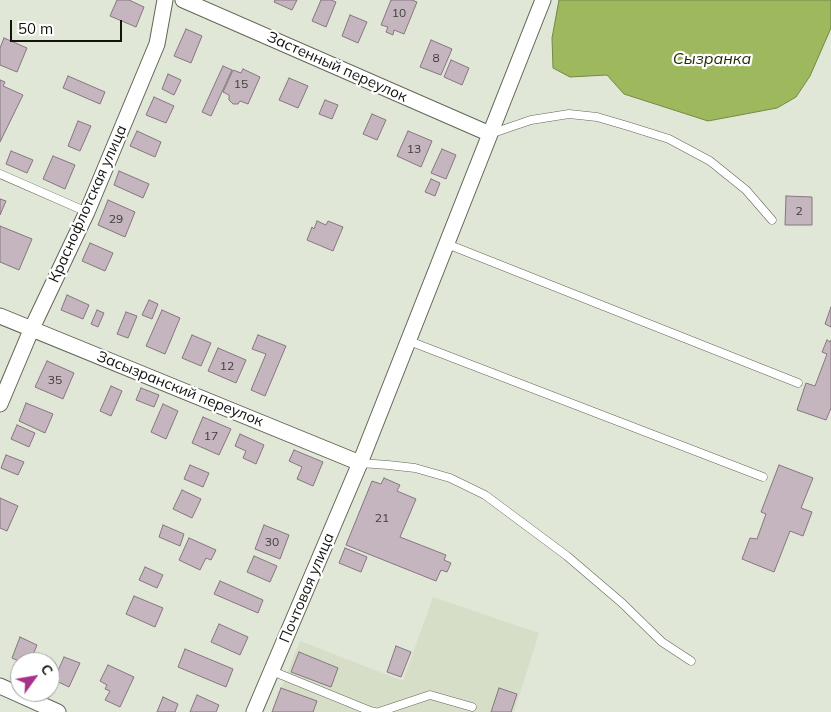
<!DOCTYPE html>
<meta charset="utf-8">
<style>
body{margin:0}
#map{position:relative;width:831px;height:712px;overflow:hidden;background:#e1e7d7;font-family:Mulish,sans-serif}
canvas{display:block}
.north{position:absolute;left:10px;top:652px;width:50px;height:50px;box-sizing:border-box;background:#fff;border:1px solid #a0a19f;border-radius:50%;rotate:58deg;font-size:14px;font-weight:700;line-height:20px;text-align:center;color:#12140e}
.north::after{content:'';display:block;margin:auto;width:18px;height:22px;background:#a83289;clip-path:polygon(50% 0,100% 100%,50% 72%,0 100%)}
.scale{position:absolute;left:10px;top:20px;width:112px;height:22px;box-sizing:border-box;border:2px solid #12140e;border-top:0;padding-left:6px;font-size:15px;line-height:18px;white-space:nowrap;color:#12140e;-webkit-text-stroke:4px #fff;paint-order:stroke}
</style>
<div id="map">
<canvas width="831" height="712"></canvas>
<div class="north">С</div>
<div class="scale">50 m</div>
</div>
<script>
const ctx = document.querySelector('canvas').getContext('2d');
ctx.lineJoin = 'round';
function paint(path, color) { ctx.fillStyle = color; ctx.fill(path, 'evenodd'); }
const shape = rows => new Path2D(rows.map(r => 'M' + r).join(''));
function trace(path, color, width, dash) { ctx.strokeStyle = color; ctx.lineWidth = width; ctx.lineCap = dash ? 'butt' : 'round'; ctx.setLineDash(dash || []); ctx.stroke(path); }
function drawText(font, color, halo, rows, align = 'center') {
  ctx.font = font + ' Mulish,sans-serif'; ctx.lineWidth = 4.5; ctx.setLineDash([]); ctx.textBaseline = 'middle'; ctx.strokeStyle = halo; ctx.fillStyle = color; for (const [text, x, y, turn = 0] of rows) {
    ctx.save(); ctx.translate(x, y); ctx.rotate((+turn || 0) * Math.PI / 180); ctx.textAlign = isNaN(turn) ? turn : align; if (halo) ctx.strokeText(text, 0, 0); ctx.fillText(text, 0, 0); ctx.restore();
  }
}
paint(shape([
 [433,597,539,633,514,712,272,712,300,641,403,681]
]), '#d6dec7');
const water = shape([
 [559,0,831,0,831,28,810,76,796,97,777,108,708,121,624,94,607,75,570,77,553,68,552,38,559,0]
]);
paint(water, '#9eb95d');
trace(water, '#748845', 1);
const building = shape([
 [117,0,129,0,144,7,136,27,110,16,117,0],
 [275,0,297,0,292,10,274,2,275,0],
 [321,0,331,0,336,2,326,27,312,21,321,0],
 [391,0,412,0,417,2,404,34,394,30,393,35,386,32,388,27,381,25,391,0],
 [350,15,367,22,358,43,342,36,350,15],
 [186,29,202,36,191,63,174,56,186,29],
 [4,38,27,48,17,72,0,65,0,48,4,38],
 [431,40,452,49,441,75,420,67,431,40],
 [451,60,469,68,462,85,444,77,451,60],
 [223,66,232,70,211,116,202,112,223,66],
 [243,69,260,77,248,104,240,101,238,104,233,104,229,100,229,95,223,92,233,70,241,73,243,69],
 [168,74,181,80,174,95,162,89,168,74],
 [68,76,105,92,100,104,63,88,68,76],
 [289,78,308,86,298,108,279,100,289,78],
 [0,80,5,82,3,86,23,95,0,142,0,80],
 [154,97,174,106,166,123,146,115,154,97],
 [325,100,338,105,332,119,319,114,325,100],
 [372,114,386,120,377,140,363,134,372,114],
 [78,121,91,126,80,151,68,146,78,121],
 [137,131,161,142,155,157,130,146,137,131],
 [408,131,432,141,421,167,397,156,408,131],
 [442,149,456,155,446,179,431,173,442,149],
 [11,151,33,160,27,173,6,164,11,151],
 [53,156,75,165,65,189,43,179,53,156],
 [119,171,149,184,143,198,114,185,119,171],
 [431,179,440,183,435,196,425,192,431,179],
 [786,196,812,197,812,225,785,225,786,196],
 [0,199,6,201,0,215,0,199],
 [108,200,135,212,125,237,98,225,108,200],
 [317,221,326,225,328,221,343,227,333,251,307,240,312,227,314,229,317,221],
 [0,226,32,239,19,270,0,262,0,226],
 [90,243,113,253,105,271,82,261,90,243],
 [67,295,89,305,83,319,61,310,67,295],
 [149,300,158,304,152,319,142,315,149,300],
 [831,307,831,327,825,324,831,307],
 [97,310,104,313,98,327,91,324,97,310],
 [162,310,180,318,165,354,146,346,162,310],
 [126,312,137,316,128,338,117,334,126,312],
 [192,335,211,343,201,366,182,358,192,335],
 [258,335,286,346,265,396,251,390,266,354,252,349,258,335],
 [827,340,830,342,831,340,831,408,826,420,797,410,806,383,815,386,827,354,822,352,827,340],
 [218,348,246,360,236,383,208,371,218,348],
 [47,361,74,373,63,399,35,387,47,361],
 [111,386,122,391,111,416,100,411,111,386],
 [141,388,159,395,154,407,136,400,141,388],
 [26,403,53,414,45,433,19,421,26,403],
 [163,404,178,411,166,439,151,432,163,404],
 [203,417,231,429,219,455,192,443,203,417],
 [17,425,35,433,29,447,11,439,17,425],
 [240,434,264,445,256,464,243,458,246,451,235,446,240,434],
 [294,450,323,462,313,486,297,479,302,467,289,461,294,450],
 [6,455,24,462,18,475,1,468,6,455],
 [190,465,209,473,203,487,184,479,190,465],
 [779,465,813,478,801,508,812,512,803,536,790,531,774,572,742,559,750,538,757,539,766,514,761,512,779,465],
 [384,478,400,485,397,491,416,499,400,537,446,555,444,560,451,563,447,572,441,570,436,581,346,545,372,481,381,484,384,478],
 [182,490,201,499,192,518,173,509,182,490],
 [0,498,18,506,7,531,0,528,0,498],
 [163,525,184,534,180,546,159,537,163,525],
 [264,525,289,535,280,559,255,549,264,525],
 [189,538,216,550,211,560,206,558,200,570,179,560,189,538],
 [345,548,367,557,361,572,339,563,345,548],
 [254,556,277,566,270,582,247,572,254,556],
 [145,567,163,575,157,588,139,580,145,567],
 [220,581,263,600,258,613,214,594,220,581],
 [134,596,163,608,155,627,126,614,134,596],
 [219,624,248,637,240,655,211,642,219,624],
 [20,637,37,645,30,662,21,662,12,658,20,637],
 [396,646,411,652,401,677,387,672,396,646],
 [185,649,233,669,226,687,178,667,185,649],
 [299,652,338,668,331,687,291,672,299,652],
 [64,657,80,663,69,687,54,680,64,657],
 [108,665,134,677,120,707,105,700,110,691,105,689,107,685,100,681,108,665],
 [281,688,317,701,313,712,272,712,281,688],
 [499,688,517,694,511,712,491,712,499,688],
 [197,695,219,705,216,712,190,712,197,695],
 [163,697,178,704,175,712,157,712,163,697]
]);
paint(building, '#c5b5bf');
trace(building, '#85767f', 1);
const service = shape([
 [490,134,531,120,569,114,597,117,631,127,669,139,710,161,746,190,772,220],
 [0,174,87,212],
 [447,244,798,383],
 [409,341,763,477],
 [360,463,388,465,415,468,450,478,485,495,567,556,622,603,662,642,691,661],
 [272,671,370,711,375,712],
 [379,712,430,695,472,707]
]);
const minor = shape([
 [183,0,490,134],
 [0,316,360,463],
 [0,404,32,328,87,212,157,44,165,0],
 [0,686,58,712],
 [254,712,360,463,543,0]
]);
trace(service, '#616658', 9);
trace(minor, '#616658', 17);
trace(service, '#fff', 8);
trace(minor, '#fff', 15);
drawText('12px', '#3f3c3a', null, [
 ["10",399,13],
 ["8",436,58],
 ["15",241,84],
 ["13",414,149],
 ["2",799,211],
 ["29",116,219],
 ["12",227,366],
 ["35",55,380],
 ["17",211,436],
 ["21",382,518],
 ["30",272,542]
]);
drawText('15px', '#12140e', '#fff', [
 ["Застенный переулок",337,67,24],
 ["Краснофлотская улица",88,204,-66],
 ["Засызранский переулок",180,389,22],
 ["Почтовая улица",307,588,-67]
]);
drawText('italic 16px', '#242e06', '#fff', [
 ["Сызранка",712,59]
]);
</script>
